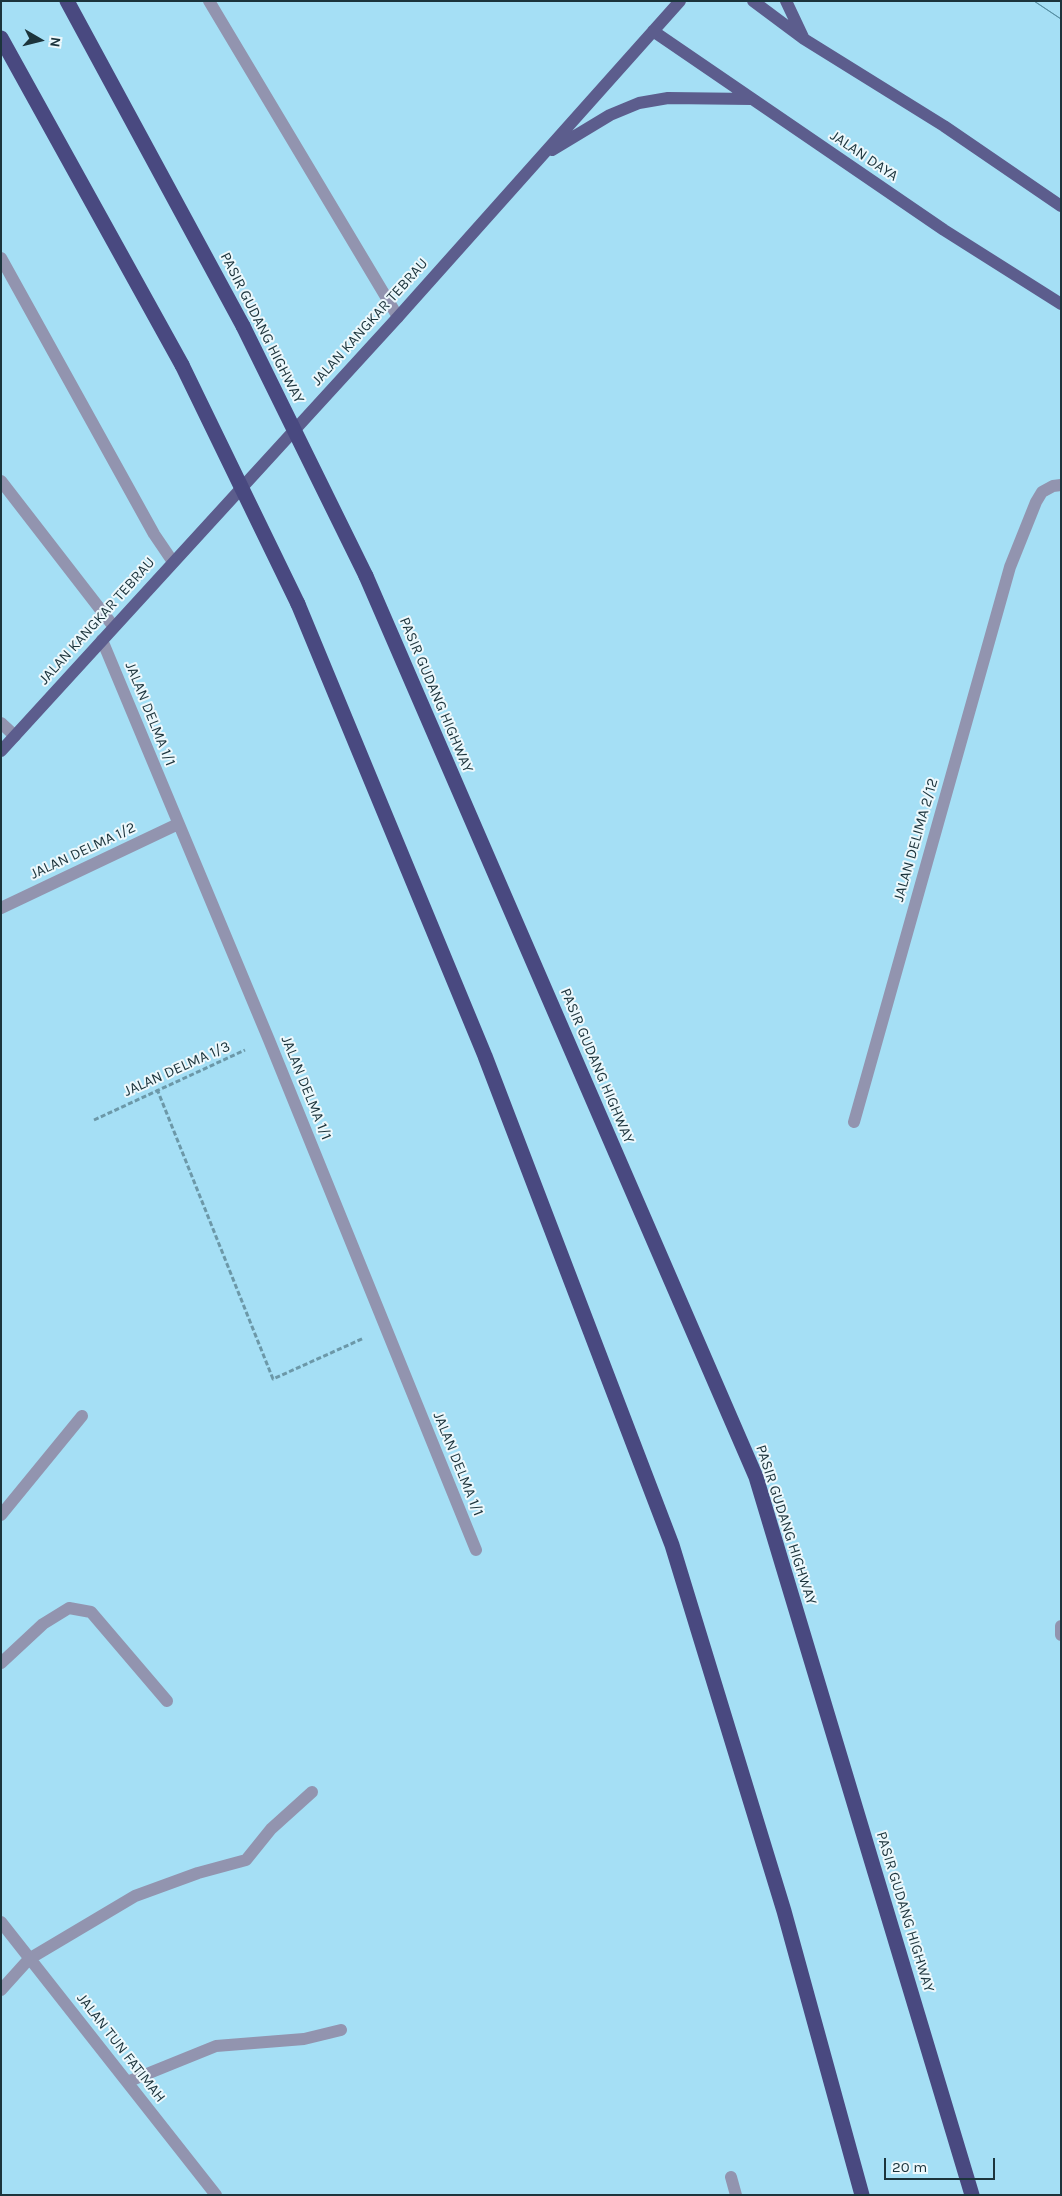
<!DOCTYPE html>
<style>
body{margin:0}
#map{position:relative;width:1062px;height:2196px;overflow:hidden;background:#a5dff5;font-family:Karla,sans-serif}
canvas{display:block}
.frame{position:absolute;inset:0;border:2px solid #1c343c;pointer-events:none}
.north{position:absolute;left:15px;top:15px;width:50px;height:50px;-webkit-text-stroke:4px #edf8fc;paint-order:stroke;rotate:98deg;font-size:14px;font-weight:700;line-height:20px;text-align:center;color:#1c343c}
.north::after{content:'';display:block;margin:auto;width:18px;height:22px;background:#1c343c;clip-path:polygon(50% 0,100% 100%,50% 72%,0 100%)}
.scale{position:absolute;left:884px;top:2158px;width:111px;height:22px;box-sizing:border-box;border:2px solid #1c343c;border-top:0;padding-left:6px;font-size:15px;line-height:18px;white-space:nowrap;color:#1c343c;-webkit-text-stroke:4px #edf8fc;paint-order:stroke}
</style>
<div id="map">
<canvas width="1062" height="2196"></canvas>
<div class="frame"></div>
<div class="north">N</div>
<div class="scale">20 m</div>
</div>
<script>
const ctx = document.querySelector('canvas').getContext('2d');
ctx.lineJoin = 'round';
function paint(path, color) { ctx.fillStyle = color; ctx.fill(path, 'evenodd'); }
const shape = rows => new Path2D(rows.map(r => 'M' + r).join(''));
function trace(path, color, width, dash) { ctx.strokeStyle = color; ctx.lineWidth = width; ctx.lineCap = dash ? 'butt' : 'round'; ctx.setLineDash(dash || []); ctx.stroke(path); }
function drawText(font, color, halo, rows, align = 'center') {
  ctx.font = font + ' Karla,sans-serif'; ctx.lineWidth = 4; ctx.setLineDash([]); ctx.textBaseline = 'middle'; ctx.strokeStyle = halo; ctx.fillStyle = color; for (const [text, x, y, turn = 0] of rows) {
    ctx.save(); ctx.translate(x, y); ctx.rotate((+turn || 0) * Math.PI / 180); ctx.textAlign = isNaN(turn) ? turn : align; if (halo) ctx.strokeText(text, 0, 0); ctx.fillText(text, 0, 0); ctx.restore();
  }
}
const building = shape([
 [1034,1,1061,1,1061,19,1034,1],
 [1034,1,1061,1,1061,19,1034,1]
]);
paint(building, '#87c0d5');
trace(building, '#5890a4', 1);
trace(shape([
 [157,1089,273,1379,364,1338],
 [94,1120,245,1050]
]), '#6c98a8', 3, [5, 2.5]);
trace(shape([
 [209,1,398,317],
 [1,258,154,534,173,562],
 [1,481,114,627],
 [102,640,269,1040,476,1550],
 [1,723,15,736],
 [1,908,178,824],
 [854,1122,1010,567,1036,502,1042,492,1053,486,1061,485],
 [1,1515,82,1416],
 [1061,1626,1061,1635],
 [1,1663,43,1624,69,1608,91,1612,167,1701],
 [1,1922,216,2195],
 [1,1990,29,1959,135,1896,198,1873,246,1860,271,1829,312,1792],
 [127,2082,216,2046,304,2039,341,2030],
 [731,2177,736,2195]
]), '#9294af', 12);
trace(shape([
 [753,1,804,39,944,126,1061,206],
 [786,1,803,37],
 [653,31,944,230,1061,304],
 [552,150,610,115,639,103,668,98,752,99],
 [1,751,398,317,680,1]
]), '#5c5d8d', 12);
trace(shape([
 [67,1,243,326],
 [1,38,182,365],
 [366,576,756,1477,972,2195],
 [298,604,485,1056,672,1545,784,1911,862,2195]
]), '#494980', 15);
trace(shape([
 [243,326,366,576],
 [182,365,298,604]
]), '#494980', 15);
drawText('15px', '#1c343c', '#edf8fc', [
 ["JALAN DAYA",864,156,34],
 ["JALAN KANGKAR TEBRAU",370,322,-48],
 ["PASIR GUDANG HIGHWAY",262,328,63],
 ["JALAN KANGKAR TEBRAU",97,621,-48],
 ["PASIR GUDANG HIGHWAY",436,695,67],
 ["JALAN DELMA 1/1",150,714,68],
 ["JALAN DELIMA 2/12",916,840,-74],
 ["JALAN DELMA 1/2",83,851,-25],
 ["PASIR GUDANG HIGHWAY",597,1066,67],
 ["JALAN DELMA 1/3",177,1069,-24],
 ["JALAN DELMA 1/1",306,1088,68],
 ["JALAN DELMA 1/1",458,1464,68],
 ["PASIR GUDANG HIGHWAY",786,1525,72],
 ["PASIR GUDANG HIGHWAY",905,1912,73],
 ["JALAN TUN FATIMAH",121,2048,52]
]);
</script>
